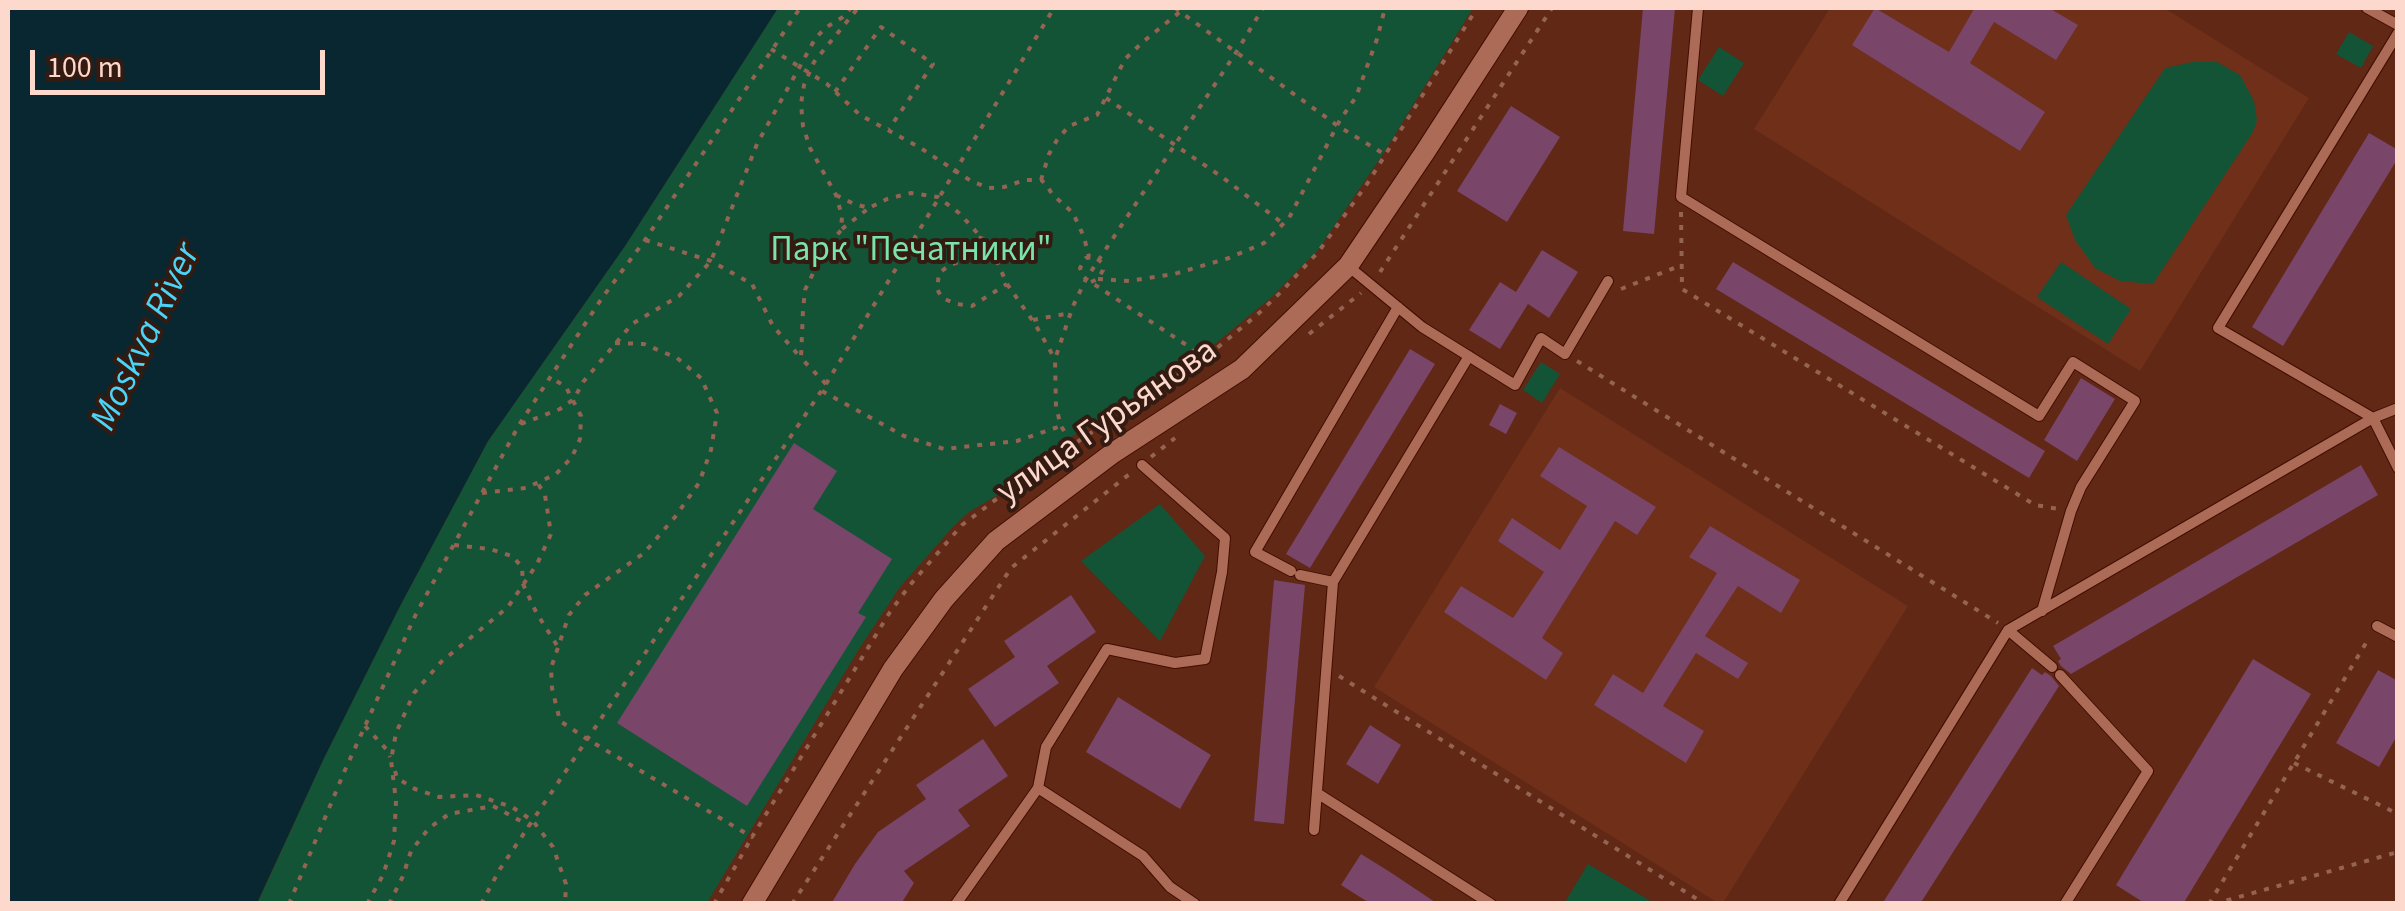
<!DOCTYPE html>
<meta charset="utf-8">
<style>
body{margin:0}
#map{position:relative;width:2405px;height:911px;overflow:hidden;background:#602815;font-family:"Source Sans 3",sans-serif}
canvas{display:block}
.frame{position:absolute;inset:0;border:10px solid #fdd9cd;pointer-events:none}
.scale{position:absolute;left:30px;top:50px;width:295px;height:45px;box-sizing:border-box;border:5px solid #fdd9cd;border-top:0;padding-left:12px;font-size:30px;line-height:35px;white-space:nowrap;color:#fdd9cd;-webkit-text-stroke:8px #341b12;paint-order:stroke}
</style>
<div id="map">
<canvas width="2405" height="911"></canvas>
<div class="frame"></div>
<div class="scale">100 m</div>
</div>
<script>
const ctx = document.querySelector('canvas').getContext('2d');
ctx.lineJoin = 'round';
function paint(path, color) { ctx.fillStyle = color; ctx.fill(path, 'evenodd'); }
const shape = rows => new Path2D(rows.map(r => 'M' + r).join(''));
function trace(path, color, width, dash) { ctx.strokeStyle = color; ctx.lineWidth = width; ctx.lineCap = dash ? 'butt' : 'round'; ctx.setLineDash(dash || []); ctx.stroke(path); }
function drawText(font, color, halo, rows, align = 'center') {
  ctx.font = font + ' "Source Sans 3",sans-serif'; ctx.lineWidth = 8; ctx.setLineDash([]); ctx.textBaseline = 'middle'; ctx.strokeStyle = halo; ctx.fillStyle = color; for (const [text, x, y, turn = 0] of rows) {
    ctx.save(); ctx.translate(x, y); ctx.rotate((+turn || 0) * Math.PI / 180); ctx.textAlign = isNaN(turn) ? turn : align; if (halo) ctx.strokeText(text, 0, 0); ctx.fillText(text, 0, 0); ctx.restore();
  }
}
paint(shape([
 [1830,8,2164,8,2309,98,2140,371,1754,129],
 [1560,388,1908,606,1723,903,1718,903,1374,687]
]), '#6f2f18');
paint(shape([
 [778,8,1473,8,1383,154,1318,250,1273,296,1204,353,1109,417,1069,438,1011,487,969,512,952,528,900,587,859,649,707,903,257,904,324,758,399,608,488,441,625,246],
 [2349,32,2373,46,2361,68,2336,54],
 [1719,47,1744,63,1723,96,1698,80],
 [2192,62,2217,62,2240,75,2254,101,2257,120,2253,132,2153,284,2120,281,2095,268,2075,240,2066,215,2165,68],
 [2061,262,2131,309,2108,344,2037,297],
 [1541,362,1560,374,1542,403,1523,390],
 [1160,504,1205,556,1160,641,1081,561],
 [1588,864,1654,903,1567,903,1565,902]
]), '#135437');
paint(shape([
 [8,8,778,8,625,246,488,441,399,608,324,758,257,903,8,903]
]), '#092730');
paint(shape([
 [1643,8,1675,8,1654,234,1623,231],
 [1875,8,1949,52,1974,9,1971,8,2049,8,2078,25,2056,60,1994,22,1970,63,2045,112,2020,151,1852,45],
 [1511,106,1560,137,1507,222,1457,191],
 [2369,133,2398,150,2398,158,2283,346,2252,327],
 [1542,250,1578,272,1549,318,1528,304,1500,349,1469,330,1500,282,1516,292],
 [1733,262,2045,451,2029,478,1716,289],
 [1410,349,1435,364,1310,568,1286,554],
 [2081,378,2115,399,2077,461,2044,440],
 [1500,404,1517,413,1506,434,1489,425],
 [794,443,837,471,813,509,892,559,858,613,866,617,747,806,617,723],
 [1559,447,1656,507,1637,535,1615,521,1542,638,1563,653,1546,680,1444,612,1461,586,1513,618,1544,572,1498,541,1512,518,1560,550,1587,506,1540,476],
 [2361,465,2378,495,2071,674,2061,666,2058,661,2061,659,2053,646],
 [1710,526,1800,580,1781,613,1738,586,1705,636,1748,663,1738,679,1696,653,1663,706,1704,731,1686,763,1594,705,1613,674,1643,693,1717,573,1689,557],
 [1274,580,1305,585,1284,824,1254,821],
 [1071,595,1096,632,1047,666,1059,683,995,727,968,689,1015,657,1004,641],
 [2253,659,2311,694,2183,904,2146,904,2116,885],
 [2032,668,2042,675,2045,672,2051,676,2059,686,1920,904,1882,904],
 [2378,670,2398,681,2398,734,2379,767,2336,743],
 [1118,697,1211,755,1180,809,1086,752],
 [1370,725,1401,745,1378,784,1346,764],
 [983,739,1008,776,958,810,970,826,904,871,914,883,901,904,831,904,855,864,878,832,926,799,916,785],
 [1361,854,1390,872,1438,904,1371,904,1341,885]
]), '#794569');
const lane = shape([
 [1698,8,1681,197,2039,416,2073,362,2135,401,2081,487,2071,511,2042,611],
 [2367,8,2398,25],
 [2398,33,2218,328,2373,418,2398,468],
 [1348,266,1422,327,1515,385,1541,338,1565,354,1608,281],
 [1291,571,1255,552,1398,307],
 [1300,575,1333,582],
 [2377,626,2398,637],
 [2008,630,2052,667],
 [2060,675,2148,771,2065,904],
 [1038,788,1046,747,1107,649,1175,663,1205,659,1222,572,1225,538,1142,465],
 [1317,793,1491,904],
 [1314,830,1333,582,1469,356],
 [956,904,1038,788,1143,856,1170,887,1195,904],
 [1839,904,2008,630,2373,418,2398,408]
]);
const street = shape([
 [752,904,893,669,944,599,996,541,1113,453,1242,369,1348,266,1425,152,1518,8]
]);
trace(lane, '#430d00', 12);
trace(street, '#430d00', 22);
trace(shape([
 [1175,8,1338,126,1384,154],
 [771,49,827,84,860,115,919,147,971,181,989,188,1004,187,1025,180,1041,180,1046,184,1052,194,1073,213,1084,237,1089,257],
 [835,92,881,27,922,56,933,64,889,129],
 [1106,98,1222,177,1281,222],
 [1041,180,1049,154,1057,140,1069,126,1097,115,1125,59,1144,41,1181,11,1182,8],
 [836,195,854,204,869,208,887,199,911,193,938,197,959,213,991,248,1007,284,1035,324,1055,359],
 [1681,212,1682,289,2035,505,2059,509],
 [842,229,869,208],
 [981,236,977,250,973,257,950,265,939,273,937,289,942,298,957,304,972,306,1007,284],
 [645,240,711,261,752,284,773,326,801,358],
 [1380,272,1552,8],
 [1098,279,1129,281,1174,274,1229,258,1264,243,1289,218,1340,120,1356,97,1377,39,1385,8],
 [1091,282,1098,279,1103,270,1102,263,1095,257,1086,258,1080,268,1083,276,1086,279,1191,348,1206,370],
 [1621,289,1682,265],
 [1033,320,1070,313],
 [1309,334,1361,293],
 [615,343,644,344,677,358,701,378,717,413,711,450,699,483,675,517,644,553,585,595,569,615,551,668,552,688,560,721,587,739,752,837,890,612,910,585,962,525,1042,465,1205,358,1258,314,1282,291,1319,251,1367,184,1477,8],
 [1577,361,1998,623],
 [826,384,801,358,803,310,805,290,822,255,841,230,842,216,836,195,810,148,803,126,801,104,804,85,814,62,858,8],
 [822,391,904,436,944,449,1017,441,1061,426],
 [521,424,560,409,574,399,583,382,632,324,679,296,711,261,757,144,815,39,825,28,843,17,851,8],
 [1078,453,1061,426,1056,407,1055,359,1073,306,1086,279,1237,51,1263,8],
 [1151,457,1175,438],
 [482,493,526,488,556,474,572,457,580,439,581,416,566,387,550,377],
 [454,545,490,549,512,556,522,567,523,584,536,612,558,647],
 [1339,676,1705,904],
 [365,726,388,751,390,757],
 [2294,763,2398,814],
 [395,771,397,778,415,789,439,797,476,795,512,807,533,821,553,847,566,884,565,904],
 [289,904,345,770,416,614,519,425,602,298,645,240,800,8],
 [367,904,383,875,394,841,396,801,391,760,396,733,414,693,441,662,508,607,537,564,551,534,545,495,537,482],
 [389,904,403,876,411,851,429,828,449,814,493,806,530,826],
 [481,904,500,869,826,384,1054,8],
 [714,904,752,837],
 [792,904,1011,568,1132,472],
 [2209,904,2369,638],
 [2214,904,2398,852]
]), '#946352', 4, [5, 8]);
trace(lane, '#ab6b56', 10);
trace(street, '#ab6b56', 20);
drawText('35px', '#79e3ac', '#341b12', [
 ["Парк \"Печатники\"",911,252]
]);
drawText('35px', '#fdd9cd', '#341b12', [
 ["улица Гурьянова",1108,423,-35]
]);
drawText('italic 38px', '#49d4f8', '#341b12', [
 ["Moskva River",148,338,-64]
]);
</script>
